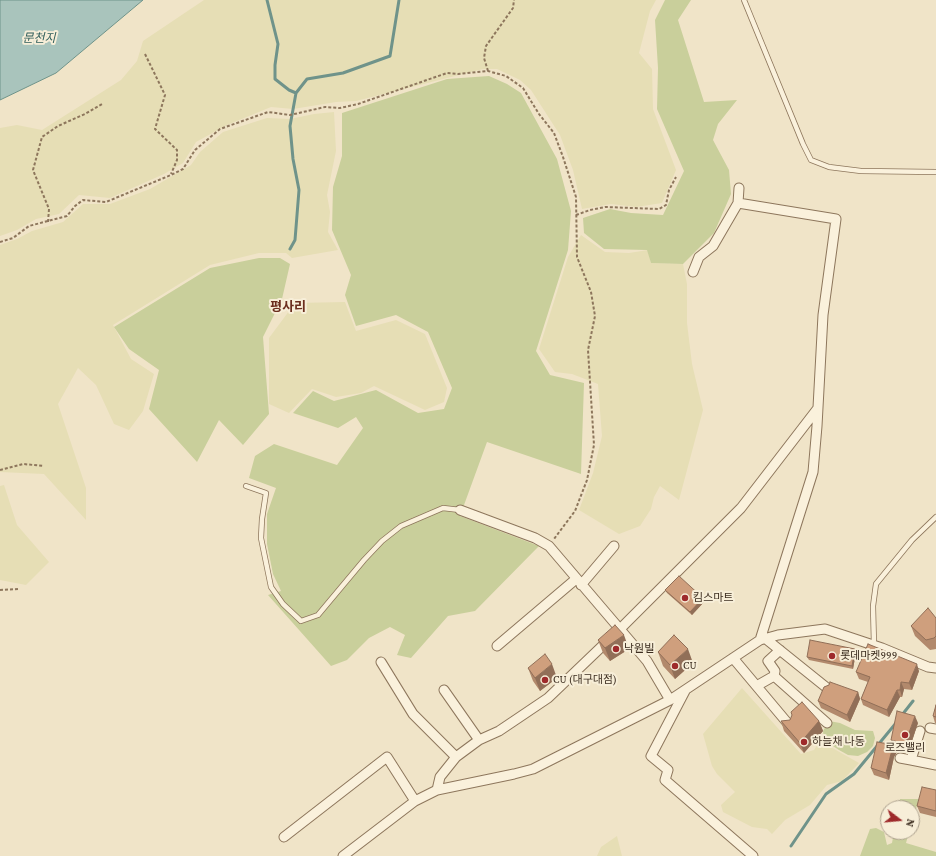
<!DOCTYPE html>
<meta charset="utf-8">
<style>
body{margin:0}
#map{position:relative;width:936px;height:856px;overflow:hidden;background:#f0e4c8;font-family:"Crimson Pro",serif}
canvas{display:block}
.north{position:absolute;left:880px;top:800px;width:40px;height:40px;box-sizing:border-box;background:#f7eed8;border:1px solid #ada18e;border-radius:50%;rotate:106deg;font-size:11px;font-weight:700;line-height:16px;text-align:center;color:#3d2e20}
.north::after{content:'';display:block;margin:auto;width:14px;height:18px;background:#9e2a2b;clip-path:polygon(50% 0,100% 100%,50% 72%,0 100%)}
</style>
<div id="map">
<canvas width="936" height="856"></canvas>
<div class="north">N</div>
</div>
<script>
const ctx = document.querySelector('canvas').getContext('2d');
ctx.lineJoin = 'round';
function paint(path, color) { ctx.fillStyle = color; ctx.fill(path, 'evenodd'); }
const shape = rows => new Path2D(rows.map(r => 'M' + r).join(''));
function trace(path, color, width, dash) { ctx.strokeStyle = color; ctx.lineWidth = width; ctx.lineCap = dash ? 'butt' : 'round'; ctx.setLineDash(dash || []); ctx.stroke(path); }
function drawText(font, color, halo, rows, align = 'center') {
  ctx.font = font + ' "Crimson Pro","Noto Sans KR",serif'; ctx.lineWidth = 4; ctx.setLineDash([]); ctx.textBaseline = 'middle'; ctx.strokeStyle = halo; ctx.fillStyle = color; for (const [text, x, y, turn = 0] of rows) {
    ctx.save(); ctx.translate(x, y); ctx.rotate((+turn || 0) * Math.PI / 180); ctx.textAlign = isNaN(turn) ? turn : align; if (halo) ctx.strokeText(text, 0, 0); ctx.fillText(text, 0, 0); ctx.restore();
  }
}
paint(shape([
 [204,0,656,0,650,11,639,53,652,69,653,109,676,170,662,203,636,207,611,204,582,209,573,170,560,135,531,90,520,80,497,69,483,69,356,101,336,102,293,109,271,107,227,125,196,142,183,163,164,174,110,198,79,195,59,214,36,219,17,230,0,236,0,128,17,125,42,130,121,80,137,61,143,41],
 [334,112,336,151,327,195,330,212,328,232,338,250,292,258,286,253,259,253,210,265,113,325,131,359,154,374,143,411,129,430,114,424,96,385,78,368,58,404,86,488,86,520,44,474,0,472,0,245,17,239,32,231,63,222,83,204,110,204,150,189,191,165,200,152,223,132,267,118,290,119,314,114],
 [581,235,605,252,629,253,648,250,651,263,683,264,687,284,687,323,692,364,703,410,679,500,660,486,654,497,651,509,640,526,619,534,579,510,593,473,602,436,598,384,572,374,555,372,539,349,568,257],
 [345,302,356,331,396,320,425,334,447,388,444,402,425,410,374,386,361,393,336,397,312,389,289,413,269,404,269,338,295,303],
 [4,485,17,525,49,562,26,585,0,580,0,486],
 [742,688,801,754,814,750,820,741,859,763,842,781,827,785,810,805,785,820,772,834,767,829,752,827,723,812,721,805,735,792,717,774,712,766,703,734],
 [617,836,622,856,597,856,601,847]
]), '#e6deb5');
paint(shape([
 [665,0,691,0,678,20,704,102,737,100,718,124,713,140,729,170,731,194,714,233,683,264,651,263,647,250,604,249,584,233,583,218,610,209,631,213,663,215,684,171,657,109,658,68,655,20],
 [489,76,507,84,521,93,557,159,571,211,568,250,536,351,550,375,584,383,581,474,487,442,460,516,539,546,475,611,448,616,411,658,397,655,405,635,390,627,369,638,347,660,331,666,268,595,281,591,273,574,267,544,267,514,276,488,249,478,255,456,274,444,337,465,363,428,356,417,338,428,293,413,313,391,334,401,376,390,418,413,444,409,452,388,428,332,396,315,356,326,345,295,351,275,332,230,333,187,342,156,342,113,447,79],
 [259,258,280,258,290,264,282,299,263,337,269,414,243,445,219,420,197,462,149,409,159,370,129,349,114,327,210,268],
 [829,721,840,723,855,730,873,731,875,738,873,746,867,752,858,756,848,755,839,750,824,740,823,731],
 [900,799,919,799,912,822,912,808,898,808],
 [876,828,884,832,887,845,892,843,894,832,909,832,906,843,936,852,936,856,860,856,870,829]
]), '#c9cf9b');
const water = shape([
 [0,0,143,0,56,73,0,100,0,0]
]);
paint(water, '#a9c4bc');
trace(water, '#6f938a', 1);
trace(shape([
 [267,0,278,44,275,65,275,79,289,90,296,93],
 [290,249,295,240,299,190,293,159,290,126,296,93,307,79,343,73,390,56,399,0],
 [902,715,913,701],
 [791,846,826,794,854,774,896,723]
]), '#6f938a', 3);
const lane = shape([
 [744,0,803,144,811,160,829,167,861,171,936,172],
 [246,486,266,493,262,519,261,538,271,587,283,604,301,621,318,615,364,560,382,541,401,526,443,508,460,510],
 [874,645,873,606,876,584,912,540,936,517]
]);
const street = shape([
 [738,203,836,219,823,315,817,426,813,472,760,640],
 [693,272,699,257,713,246,738,203,739,188],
 [460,510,535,538,549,546,647,661,670,700],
 [581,585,614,546],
 [766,639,827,688],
 [497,646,576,579],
 [733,658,790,726],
 [381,662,413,714,456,757],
 [774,676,827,723],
 [760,684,774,676,775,671,768,661,780,650],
 [444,690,479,740],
 [685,691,651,756,668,770,665,780,753,856],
 [930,728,936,729],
 [920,731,911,760,936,765],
 [900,758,911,760],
 [437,790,440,777,456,757,479,740,499,731,548,698,619,630,741,508,818,408],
 [284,837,387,757,415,801],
 [343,856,415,801,437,790,514,774,533,769,670,700,760,640,778,635,825,629,882,648,928,667,936,668]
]);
trace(lane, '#8d765c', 6);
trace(street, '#8d765c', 11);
trace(shape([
 [145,54,165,95,155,129,177,150,177,160,171,174],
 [488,71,484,58,486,46,513,8,514,0],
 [576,215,590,210,605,207,659,209,666,205,669,190,676,177],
 [48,222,49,209,33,170,42,137,58,126,85,114,102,104],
 [0,242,13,238,29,226,67,216,75,206,83,200,106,202,171,175,183,169,195,150,220,129,268,112,290,115,325,107,340,108,358,104,447,73,458,74,488,71,506,76,523,88,539,114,554,133,563,157,576,197,577,257,591,292,595,316,588,350,594,445,587,480,575,511,554,539],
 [0,470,23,464,44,466],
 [0,590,19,589]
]), '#8d765c', 2, [3, 2]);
trace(lane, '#faf1dc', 4.5);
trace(street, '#faf1dc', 9);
paint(shape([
 [665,590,703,598,704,602,692,615,667,593],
 [936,618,936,649,930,650,915,636,911,626],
 [598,640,629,649,610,661,603,653],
 [855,649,856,652,853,669,809,660,807,657],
 [658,652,693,663,675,679,663,666],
 [528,668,557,678,540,691,533,681],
 [919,671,912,690,904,689,902,697,900,697,889,717,863,705,861,699,868,682,859,679,856,672],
 [829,685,858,692,860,699,850,722,821,708,818,701],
 [936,705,936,723,935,723,933,716],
 [781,721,819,721,823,731,804,753,784,731],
 [918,723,908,751,896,748,897,752,894,757,889,780,874,775,871,768,892,745,891,740],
 [936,790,936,817,920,813,917,806]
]), '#b2896c');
paint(shape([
 [703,598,704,602,692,615,690,612],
 [624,635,629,649,610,661,605,648],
 [688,649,693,663,675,679,670,665],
 [855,649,856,652,853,669,852,666],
 [552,664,557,678,540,691,535,678],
 [917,664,919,671,912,690,909,683],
 [901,682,904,689,902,697,900,690],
 [897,690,900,697,889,717,887,710],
 [858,692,860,699,850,722,847,715],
 [915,716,918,723,908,751,905,744],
 [819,721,823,731,804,753,800,743],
 [895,745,897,752,894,757,889,780,886,773,892,750]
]), '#916f58');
const building = shape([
 [679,576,703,598,690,612,665,590,679,576],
 [928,608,936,618,936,636,934,638,926,640,911,626,928,608],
 [615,625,624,635,605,648,598,640,615,625],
 [674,635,688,649,670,665,658,652,674,635],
 [810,640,855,649,852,666,807,657,810,640],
 [868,644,917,664,909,683,901,682,900,690,897,690,887,710,861,699,870,677,856,672,868,644],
 [545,654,552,664,535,678,528,668,545,654],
 [830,682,858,692,847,715,818,701,824,687,829,685,830,682],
 [802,702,819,721,800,743,781,721,790,720,792,715,791,712,802,702],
 [936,705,936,717,933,716,936,705],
 [897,711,915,716,905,744,891,740,897,711],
 [877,742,895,745,892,750,886,773,871,768,877,742],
 [922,787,936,790,936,811,917,806,922,787]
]);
paint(building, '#cf9f7d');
trace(building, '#916f58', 1);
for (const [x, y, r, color] of [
 [685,598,4,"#9e2a2b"],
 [616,649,4,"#9e2a2b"],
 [832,656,4,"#9e2a2b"],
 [675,666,4,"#9e2a2b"],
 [545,680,4,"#9e2a2b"],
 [905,735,4,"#9e2a2b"],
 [804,742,4,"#9e2a2b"]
]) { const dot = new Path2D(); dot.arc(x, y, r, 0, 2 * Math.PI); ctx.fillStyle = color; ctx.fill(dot); trace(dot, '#f7eed8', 1.5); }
drawText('11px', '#3d2e20', '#f7eed8', [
 ["킴스마트",693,598],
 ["낙원빌",624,649],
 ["롯데마켓999",840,656],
 ["CU",683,666],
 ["CU (대구대점)",553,680],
 ["하늘채 나동",812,742],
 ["로즈밸리",905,748,"center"]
], 'left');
drawText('italic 12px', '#2f5d5a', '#f7eed8', [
 ["문천지",39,38]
]);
drawText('bold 13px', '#6b2e1e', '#f7eed8', [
 ["평사리",288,307]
]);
</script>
